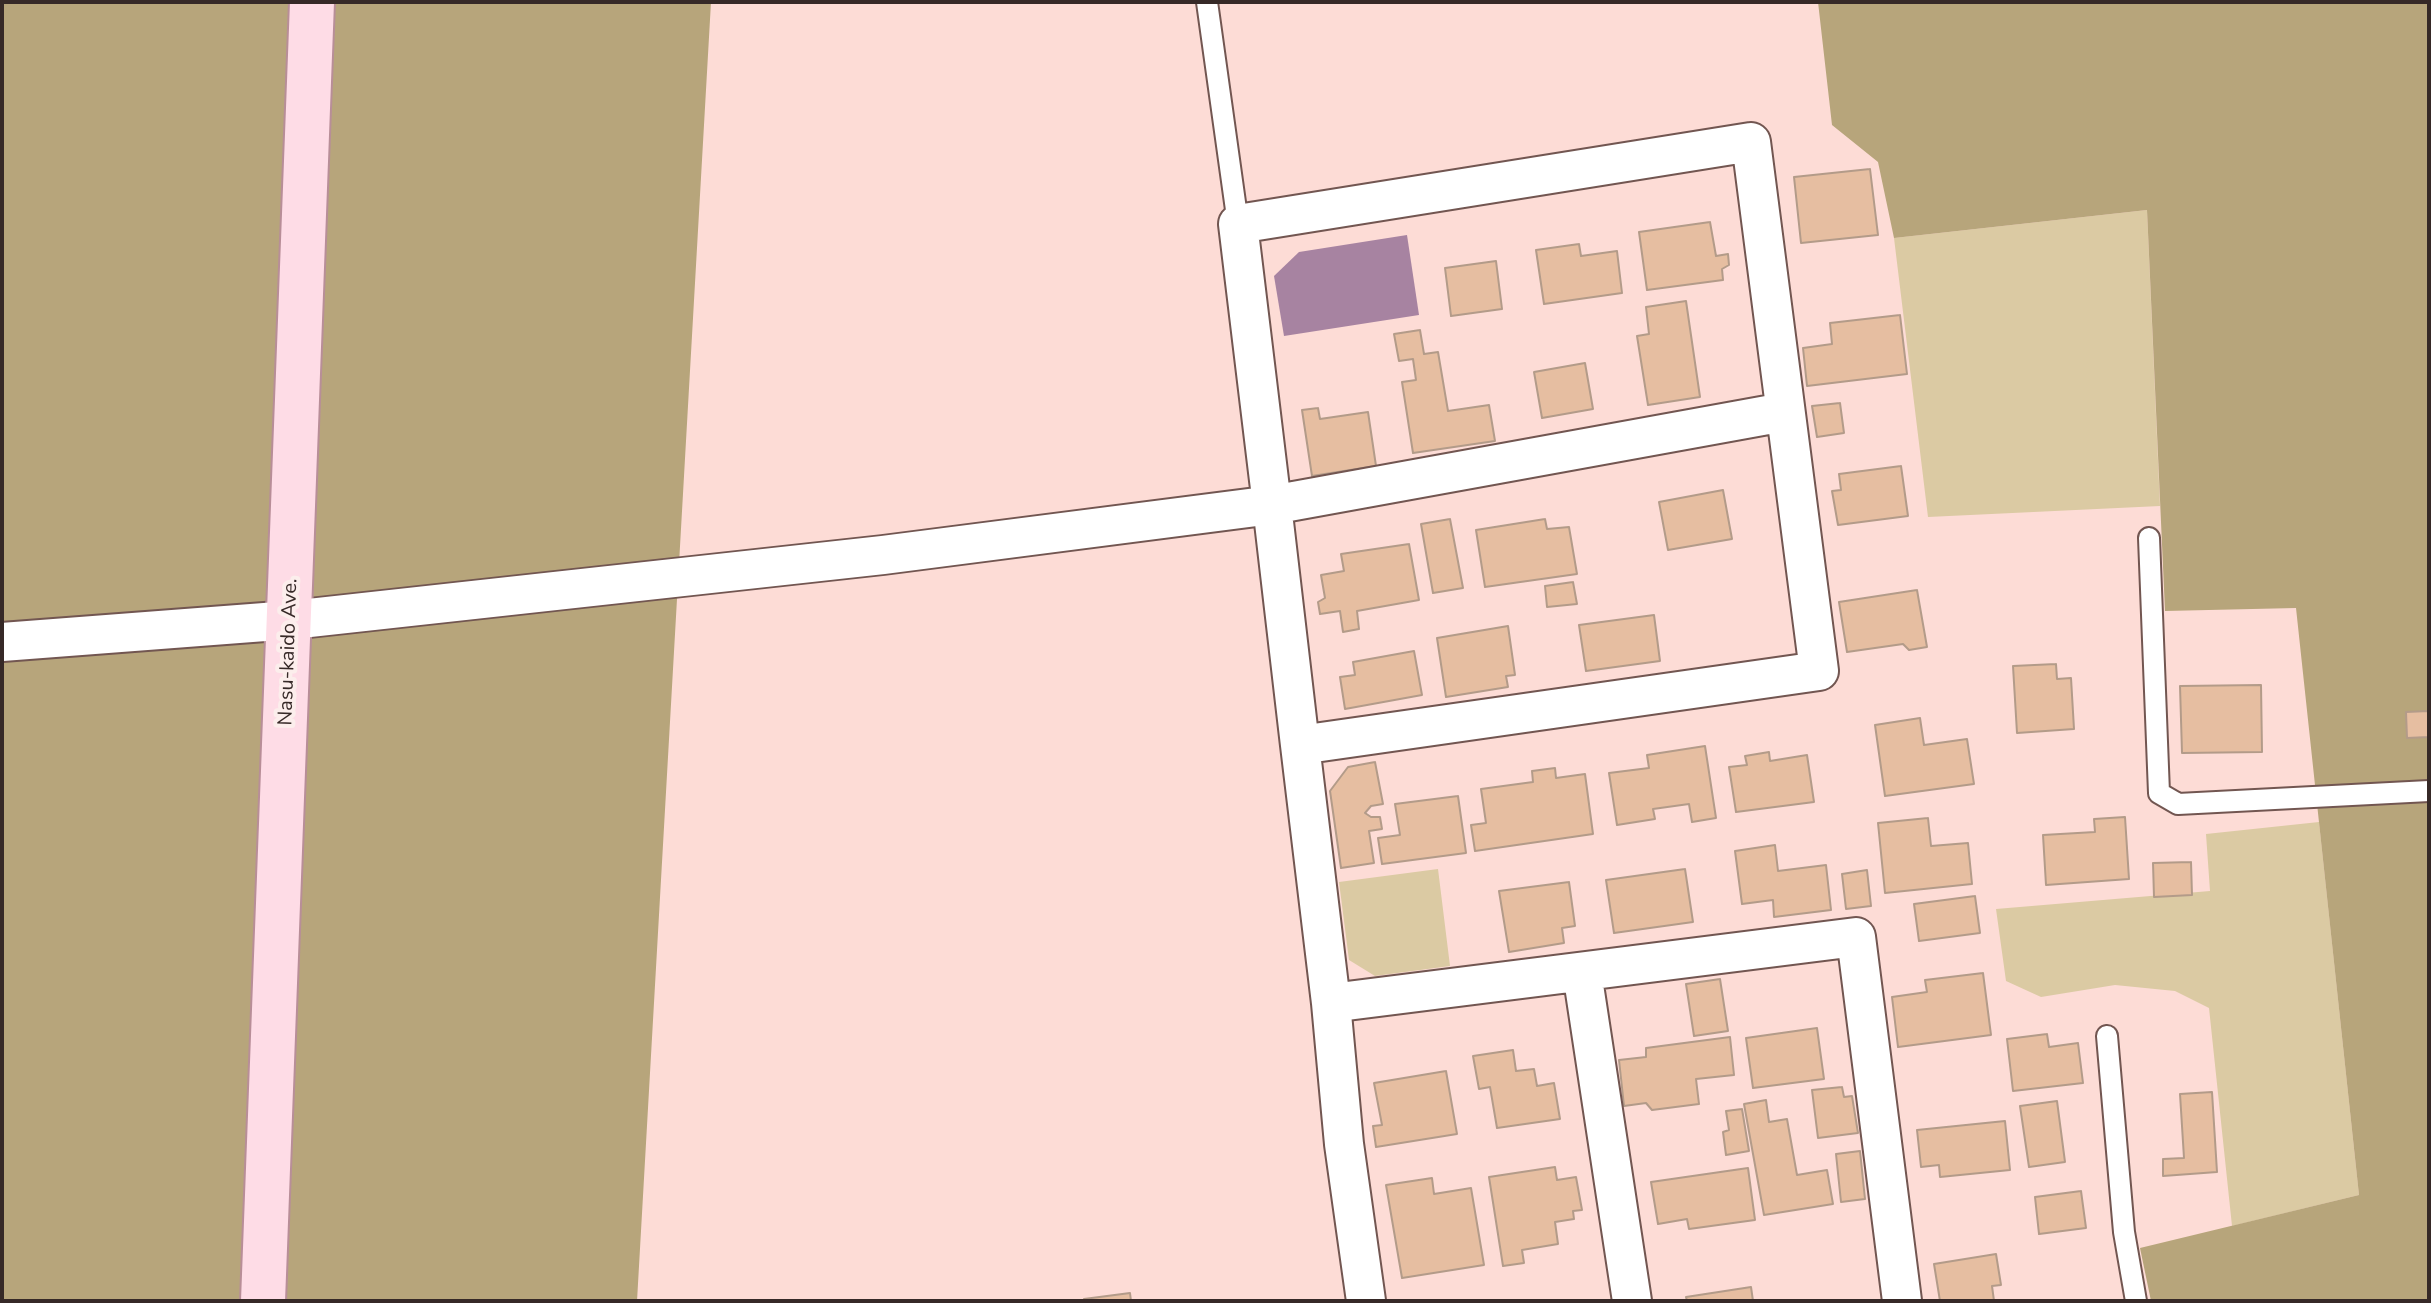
<!DOCTYPE html>
<style>
body{margin:0}
#map{position:relative;width:2431px;height:1303px;overflow:hidden;background:#fddcd6;font-family:"Nunito Sans",sans-serif}
canvas{display:block}
.frame{position:absolute;inset:0;border:4px solid #362927;pointer-events:none}
</style>
<div id="map">
<canvas width="2431" height="1303"></canvas>
<div class="frame"></div>
</div>
<script>
const ctx = document.querySelector('canvas').getContext('2d');
ctx.lineJoin = 'round';
function paint(path, color) { ctx.fillStyle = color; ctx.fill(path, 'evenodd'); }
const shape = rows => new Path2D(rows.map(r => 'M' + r).join(''));
function trace(path, color, width, dash) { ctx.strokeStyle = color; ctx.lineWidth = width; ctx.lineCap = dash ? 'butt' : 'round'; ctx.setLineDash(dash || []); ctx.stroke(path); }
function drawText(font, color, halo, rows, align = 'center') {
  ctx.font = font + ' "Nunito Sans",sans-serif'; ctx.lineWidth = 8; ctx.setLineDash([]); ctx.textBaseline = 'middle'; ctx.strokeStyle = halo; ctx.fillStyle = color; for (const [text, x, y, turn = 0] of rows) {
    ctx.save(); ctx.translate(x, y); ctx.rotate((+turn || 0) * Math.PI / 180); ctx.textAlign = isNaN(turn) ? turn : align; if (halo) ctx.strokeText(text, 0, 0); ctx.fillText(text, 0, 0); ctx.restore();
  }
}
paint(shape([
 [2147,210,2160,506,1928,517,1894,238],
 [2319,822,2359,1195,2232,1226,2209,1008,2175,991,2115,985,2041,997,2006,981,1996,909,2210,891,2206,834],
 [1438,869,1450,966,1375,976,1349,960,1339,882]
]), '#dbcaa3');
paint(shape([
 [2,2,711,2,637,1301,2,1301],
 [1818,2,2429,2,2429,1301,2151,1301,2140,1248,2359,1195,2296,608,2165,611,2147,210,1894,238,1878,162,1832,125]
]), '#b7a57b');
paint(shape([
 [1407,235,1419,315,1284,336,1274,276,1299,252]
]), '#a783a1');
const building = shape([
 [1870,169,1878,235,1801,243,1794,177,1870,169],
 [1710,222,1716,256,1728,254,1729,265,1722,269,1723,280,1647,290,1639,232,1710,222],
 [1579,244,1581,256,1617,251,1622,293,1544,304,1536,250,1579,244],
 [1496,261,1502,309,1451,316,1445,268,1496,261],
 [1686,301,1700,397,1648,405,1637,336,1649,334,1646,307,1686,301],
 [1900,315,1907,374,1807,386,1803,348,1832,344,1830,323,1900,315],
 [1420,330,1424,354,1438,352,1448,411,1489,405,1495,441,1413,453,1402,382,1416,380,1413,359,1399,361,1394,334,1420,330],
 [1585,363,1593,409,1542,418,1534,372,1585,363],
 [1840,403,1844,433,1817,437,1812,406,1840,403],
 [1318,408,1320,419,1368,412,1376,466,1312,476,1302,410,1318,408],
 [1901,466,1908,516,1838,525,1832,491,1841,490,1839,474,1901,466],
 [1723,490,1732,539,1668,550,1659,502,1723,490],
 [1450,519,1463,588,1433,593,1421,524,1450,519],
 [1545,519,1547,529,1569,527,1577,574,1485,587,1476,530,1545,519],
 [1409,544,1419,600,1357,611,1359,629,1343,632,1340,611,1320,614,1318,602,1325,598,1321,575,1344,571,1341,554,1409,544],
 [1573,582,1577,604,1547,607,1545,586,1573,582],
 [1917,590,1927,647,1909,650,1903,644,1847,652,1839,602,1917,590],
 [1654,615,1660,661,1586,671,1579,625,1654,615],
 [1508,626,1515,675,1506,676,1508,687,1446,697,1437,638,1508,626],
 [1414,651,1422,695,1345,709,1340,677,1355,675,1353,662,1414,651],
 [2056,664,2057,679,2071,678,2074,729,2017,733,2013,666,2056,664],
 [2261,685,2262,752,2182,753,2180,686,2261,685],
 [2428,711,2429,737,2407,738,2406,712,2428,711],
 [1920,718,1924,745,1967,739,1974,784,1885,796,1875,725,1920,718],
 [1705,746,1716,818,1692,822,1689,804,1653,809,1655,819,1617,825,1609,773,1649,768,1647,755,1705,746],
 [1769,752,1770,761,1807,755,1814,802,1736,812,1729,767,1747,765,1745,756,1769,752],
 [1375,762,1383,804,1371,806,1365,813,1371,817,1380,817,1382,829,1369,831,1374,863,1341,868,1330,791,1348,767,1375,762],
 [1555,768,1556,778,1585,774,1593,834,1475,851,1471,825,1486,823,1481,789,1533,782,1532,771,1555,768],
 [1458,796,1466,853,1382,864,1378,838,1400,835,1395,804,1458,796],
 [2125,817,2129,879,2046,885,2043,835,2095,832,2094,819,2125,817],
 [1928,818,1931,846,1968,843,1972,884,1885,893,1878,823,1928,818],
 [1775,845,1778,871,1826,865,1831,910,1774,917,1773,900,1742,904,1735,851,1775,845],
 [2191,862,2192,895,2154,897,2153,863,2191,862],
 [1685,869,1693,922,1614,933,1606,880,1685,869],
 [1867,870,1871,906,1846,909,1842,874,1867,870],
 [1569,882,1575,926,1562,928,1564,943,1509,952,1499,891,1569,882],
 [1975,896,1980,933,1919,941,1914,904,1975,896],
 [1983,973,1991,1035,1898,1047,1892,997,1927,992,1925,980,1983,973],
 [1720,979,1728,1031,1694,1036,1686,984,1720,979],
 [1817,1028,1824,1079,1753,1088,1746,1038,1817,1028],
 [2047,1034,2049,1047,2078,1043,2083,1083,2013,1091,2007,1039,2047,1034],
 [1730,1037,1734,1075,1696,1079,1699,1104,1652,1110,1646,1103,1624,1106,1619,1060,1646,1057,1646,1048,1730,1037],
 [1513,1050,1516,1071,1534,1069,1537,1086,1554,1083,1560,1119,1497,1128,1490,1087,1479,1089,1473,1056,1513,1050],
 [1446,1071,1457,1134,1376,1147,1373,1126,1382,1125,1374,1083,1446,1071],
 [1842,1087,1844,1097,1852,1096,1858,1133,1818,1138,1812,1090,1842,1087],
 [2212,1092,2217,1172,2163,1176,2163,1159,2184,1158,2180,1094,2212,1092],
 [1766,1100,1769,1122,1787,1119,1797,1175,1827,1170,1833,1204,1764,1215,1744,1104,1766,1100],
 [2057,1101,2065,1162,2029,1167,2020,1106,2057,1101],
 [1742,1109,1749,1151,1726,1155,1723,1132,1729,1130,1726,1111,1742,1109],
 [2005,1121,2010,1170,1940,1177,1939,1165,1921,1167,1917,1130,2005,1121],
 [1860,1151,1865,1199,1841,1202,1836,1154,1860,1151],
 [1555,1167,1557,1180,1576,1177,1582,1210,1573,1211,1574,1219,1555,1222,1558,1244,1522,1250,1524,1263,1503,1266,1489,1177,1555,1167],
 [1748,1168,1755,1220,1689,1229,1687,1219,1658,1224,1651,1182,1748,1168],
 [1432,1178,1434,1194,1471,1188,1484,1265,1402,1278,1386,1185,1432,1178],
 [2081,1191,2086,1228,2039,1234,2035,1197,2081,1191],
 [1996,1254,2001,1285,1992,1286,1994,1301,1940,1301,1934,1264,1996,1254],
 [1751,1287,1753,1301,1687,1301,1686,1297,1751,1287],
 [1130,1293,1131,1301,1084,1301,1084,1299,1130,1293]
]);
paint(building, '#e6bea1');
trace(building, '#b39b89', 2);
const lane = shape([
 [1207,2,1238,224],
 [2149,538,2159,793,2178,804,2429,791],
 [2107,1036,2124,1232,2136,1301]
]);
const street = shape([
 [2,642,291,620,883,555,1272,505,1784,412],
 [1300,745,1819,671,1751,142,1238,224,1272,505,1300,745,1331,1003,1344,1144,1366,1301],
 [1582,972,1632,1301],
 [1331,1003,1856,937,1902,1301]
]);
const primary = shape([
 [263,1301,312,2]
]);
trace(lane, '#725651', 24);
trace(street, '#725651', 42);
trace(primary, '#b88e98', 48);
trace(lane, '#fff', 20);
trace(street, '#fff', 38);
trace(primary, '#fedce6', 44);
drawText('20px', '#362927', '#fceeec', [
 ["Nasu-kaido Ave.",289,652,-88]
]);
</script>
